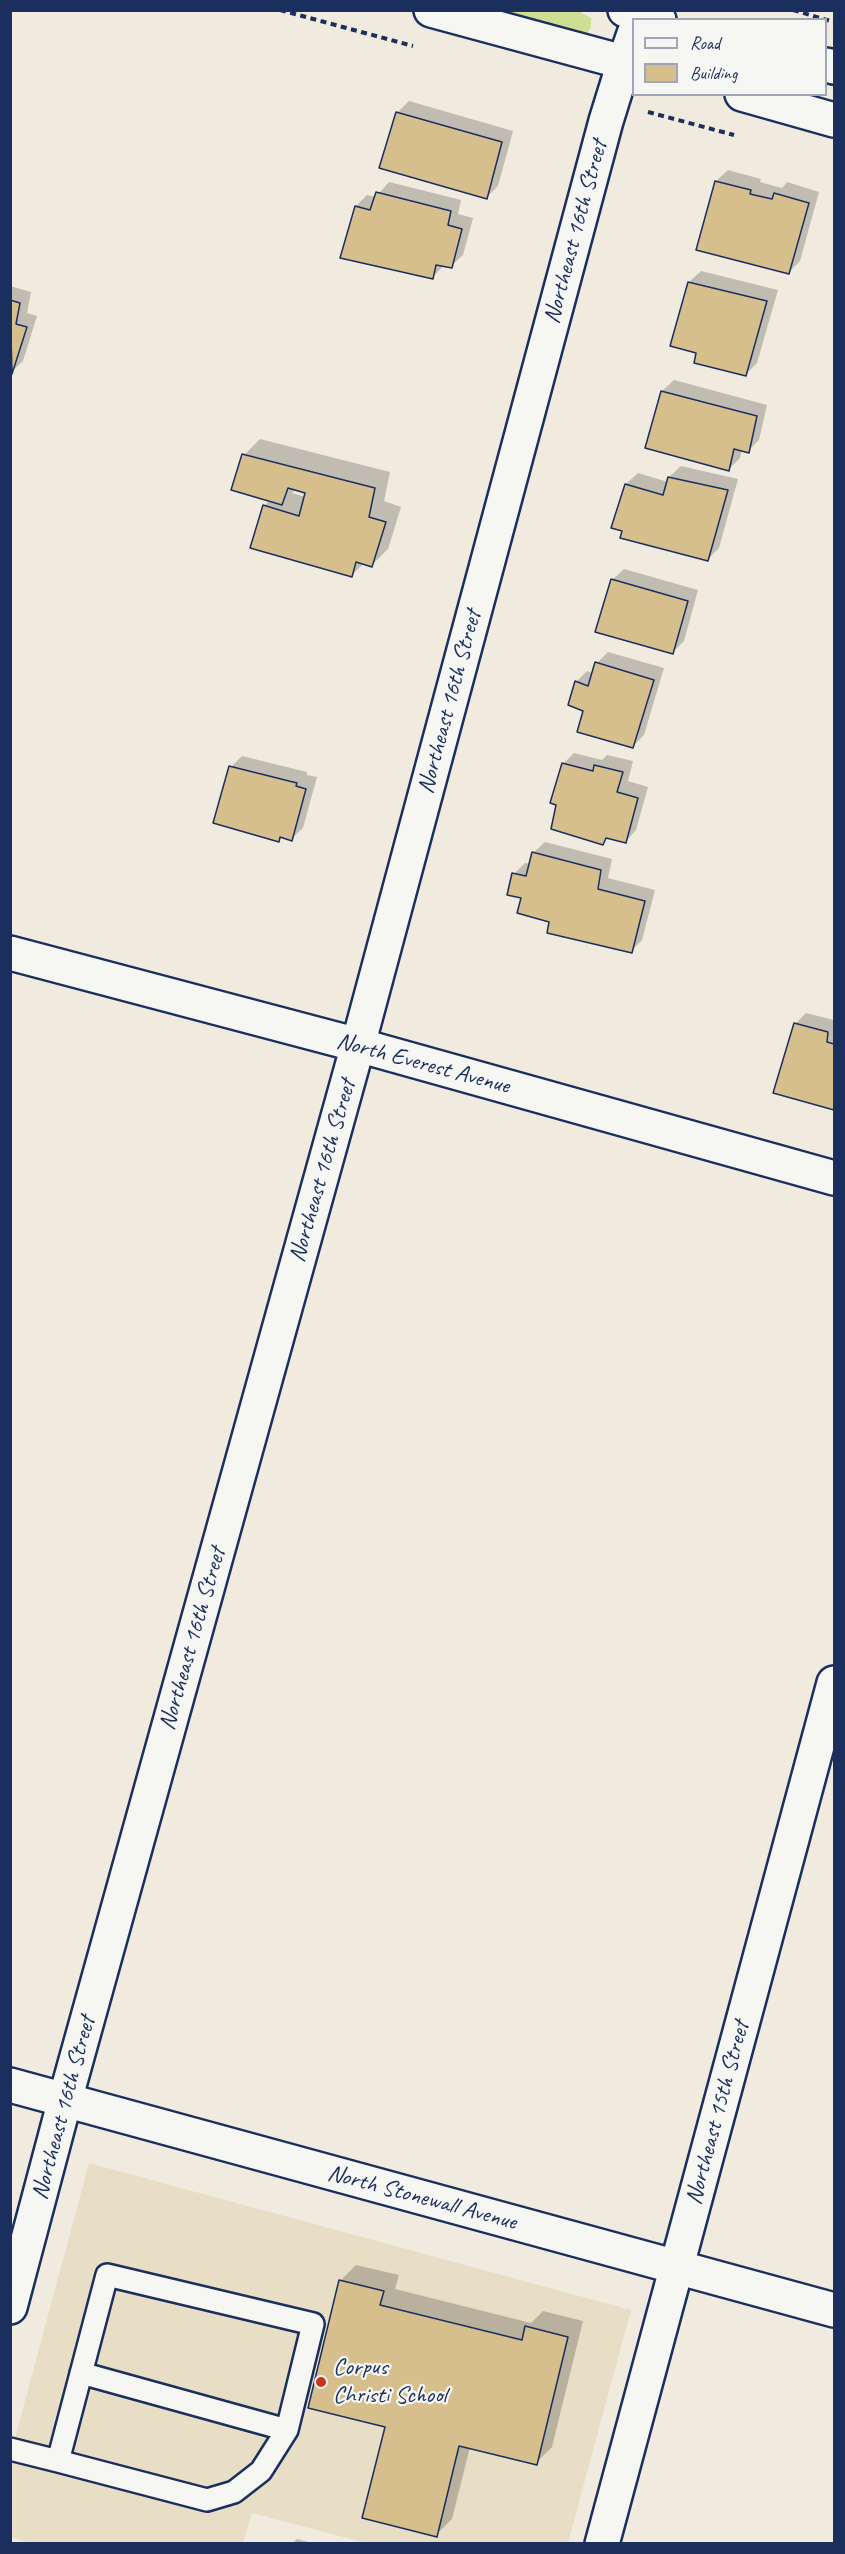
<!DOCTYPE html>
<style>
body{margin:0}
#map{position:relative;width:845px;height:2554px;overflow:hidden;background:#f0ebde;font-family:Caveat,sans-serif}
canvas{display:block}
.frame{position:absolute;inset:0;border:12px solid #1b2f5e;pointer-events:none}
.legend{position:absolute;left:632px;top:18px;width:195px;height:78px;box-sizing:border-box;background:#f6f6f2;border:2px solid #9ea6b7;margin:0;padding:8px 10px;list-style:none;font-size:18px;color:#1b2f5e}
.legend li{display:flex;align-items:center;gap:12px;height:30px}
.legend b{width:30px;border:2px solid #9ea6b7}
</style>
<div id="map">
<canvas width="845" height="2554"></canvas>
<div class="frame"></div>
<ul class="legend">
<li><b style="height:8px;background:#f6f6f2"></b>Road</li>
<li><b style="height:16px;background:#d6be8d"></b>Building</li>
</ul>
</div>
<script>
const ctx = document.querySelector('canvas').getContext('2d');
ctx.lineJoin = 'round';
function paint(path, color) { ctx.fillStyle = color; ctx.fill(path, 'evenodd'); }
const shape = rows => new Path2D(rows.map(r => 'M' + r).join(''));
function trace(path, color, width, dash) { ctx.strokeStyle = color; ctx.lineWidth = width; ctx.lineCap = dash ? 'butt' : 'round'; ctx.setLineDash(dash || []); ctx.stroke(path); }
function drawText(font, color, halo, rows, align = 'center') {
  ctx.font = font + ' Caveat,sans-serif'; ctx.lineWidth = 4.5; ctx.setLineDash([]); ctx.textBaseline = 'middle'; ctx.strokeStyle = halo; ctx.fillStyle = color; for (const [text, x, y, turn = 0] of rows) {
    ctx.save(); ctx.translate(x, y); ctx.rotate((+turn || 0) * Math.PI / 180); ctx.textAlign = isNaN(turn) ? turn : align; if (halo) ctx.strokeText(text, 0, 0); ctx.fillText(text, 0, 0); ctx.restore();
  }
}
paint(shape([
 [89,2163,631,2310,568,2543,366,2543,252,2513,243,2543,33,2544,11,2537,11,2453]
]), '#e8dec6');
paint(shape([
 [481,11,578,11,591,18,591,27,586,36]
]), '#cfde92');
paint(shape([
 [409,101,513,131,498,186,487,197,397,113],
 [728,170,761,179,760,182,782,188,787,182,819,192,800,261,789,272,716,181],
 [389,182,461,200,458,214,473,218,463,255,451,266,444,265,432,278,356,206,367,195,376,197],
 [701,271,778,290,757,363,746,374,698,352,689,282],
 [10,286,31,292,27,313,37,316,23,361,11,372],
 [674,380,767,405,759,440,748,451,742,450,740,458,729,469,647,447,662,391],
 [260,439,390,472,384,501,401,507,388,549,372,565,364,563,352,575,264,506,270,500,244,455],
 [296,489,307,492,306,497,292,493],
 [681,466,738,479,719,548,707,560,626,484,638,473,668,482,669,477],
 [624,569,698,590,684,641,673,652,612,580],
 [608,652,664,668,644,735,633,746,585,710,576,682,587,671,593,673,597,663],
 [574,753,602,760,607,755,633,761,628,781,648,787,636,830,625,842,608,837,603,843,563,764],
 [242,756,307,772,307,775,317,777,303,828,291,839,282,837,278,840,231,767],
 [545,842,612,859,608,878,655,890,642,940,631,951,551,921,523,897,514,874,525,863,530,864,533,853],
 [806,1013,834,1020,834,1109,775,1092,795,1024],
 [356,2265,399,2275,395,2289,531,2323,543,2311,583,2321,552,2447,536,2463,470,2447,452,2519,436,2535,387,2426,340,2281],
 [297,2539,316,2544,292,2544]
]), '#0003');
const building = shape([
 [396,112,502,142,487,199,379,168,396,112],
 [715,181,751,190,750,194,772,199,774,193,809,203,789,274,696,250,715,181],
 [376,192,451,211,448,225,462,229,452,268,436,265,433,279,340,258,355,206,370,210,376,192],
 [688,282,767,301,746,376,694,363,696,353,670,346,688,282],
 [10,300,20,303,16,324,27,327,12,374,10,300],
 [661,391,757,416,749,453,734,449,729,471,645,448,661,391],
 [242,454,375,488,369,517,386,522,372,567,356,562,352,577,250,548,263,505,299,516,305,493,288,488,282,505,231,490,242,454],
 [668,477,728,490,708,561,620,538,622,531,611,528,625,484,663,495,668,477],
 [611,579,688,601,673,654,595,632,611,579],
 [595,662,654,680,633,748,577,732,583,711,568,705,575,681,588,686,595,662],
 [562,763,593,771,594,765,623,772,617,792,638,798,626,843,606,838,603,845,551,829,556,805,550,803,562,763],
 [229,766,297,783,296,786,306,789,292,841,280,837,279,842,213,823,229,766],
 [532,852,601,870,598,889,645,901,632,953,547,933,549,922,517,913,521,898,507,895,512,873,526,876,532,852],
 [794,1023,828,1032,827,1042,834,1044,834,1110,773,1093,794,1023],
 [339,2280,384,2291,380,2305,522,2340,525,2326,568,2337,537,2465,459,2446,437,2537,362,2518,385,2427,308,2408,339,2280]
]);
paint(building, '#d6be8d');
trace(building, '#1b2f5e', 1.5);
const service = shape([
 [81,2373,287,2430],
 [10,2449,58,2461,207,2500,234,2492,261,2471,287,2430,313,2324,107,2275,58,2461]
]);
const minor = shape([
 [10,953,358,1045,834,1178],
 [10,2085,834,2310],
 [10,2307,65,2100,358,1045,606,121,624,63],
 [602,2544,834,1683]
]);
const tertiary = shape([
 [624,63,634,34]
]);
const secondary = shape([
 [431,10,634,65],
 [625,10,659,20],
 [826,65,834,67],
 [742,94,834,120]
]);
trace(service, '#1b2f5e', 26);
trace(minor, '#1b2f5e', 38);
trace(tertiary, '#1b2f5e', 38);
trace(secondary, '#1b2f5e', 38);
trace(shape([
 [280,10,413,46],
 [793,10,834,22],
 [648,112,734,135]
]), '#1b2f5e', 4, [6, 4.5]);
trace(service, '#f6f6f2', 21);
trace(minor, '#f6f6f2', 33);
trace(tertiary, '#f6f6f2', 33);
trace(secondary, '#f6f6f2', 33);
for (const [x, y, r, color] of [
 [321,2382,6,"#c8321e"]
]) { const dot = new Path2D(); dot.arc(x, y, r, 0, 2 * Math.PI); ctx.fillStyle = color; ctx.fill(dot); trace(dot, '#f6f6f2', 2); }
drawText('24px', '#1b2f5e', '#f6f6f2', [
 ["Northeast 16th Street",576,232,-75],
 ["Northeast 16th Street",450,702,-75],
 ["North Everest Avenue",423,1064,15],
 ["Northeast 16th Street",323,1171,-74],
 ["Northeast 16th Street",193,1639,-74],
 ["Northeast 16th Street",64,2108,-75],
 ["Northeast 15th Street",718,2113,-75],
 ["North Stonewall Avenue",422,2198,15]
]);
drawText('24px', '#1b2f5e', '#f6f6f2', [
 ["Corpus",333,2368],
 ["Christi School",333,2396]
], 'left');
</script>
